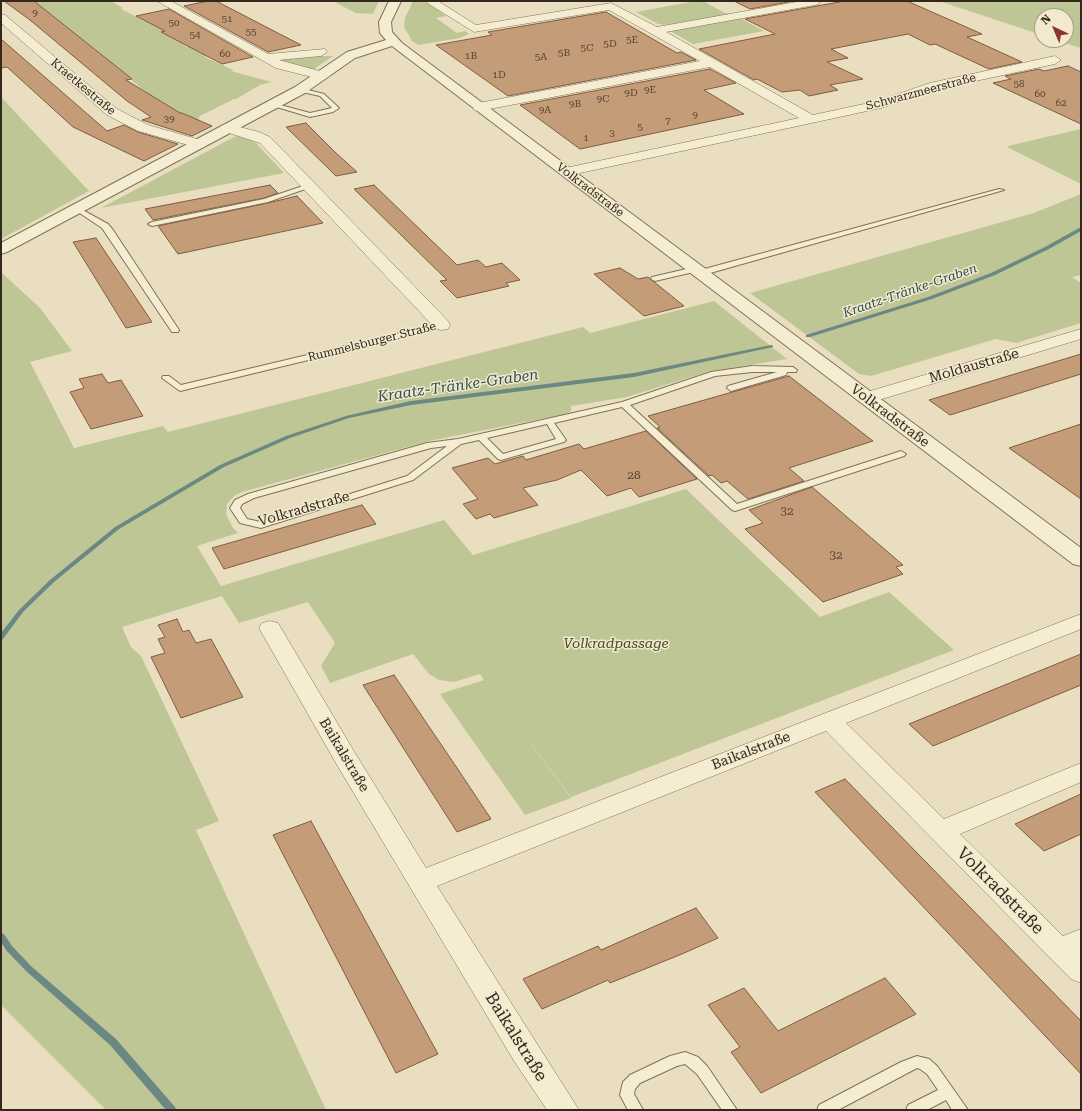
<!DOCTYPE html>
<meta charset="utf-8">
<style>
body{margin:0}
#map{position:relative;width:1082px;height:1111px;overflow:hidden;background:#e9dfc0;font-family:"Roboto Serif",serif}
canvas{display:block}
.frame{position:absolute;inset:0;border:2px solid #32281d;pointer-events:none}
.north{position:absolute;left:1034px;top:8px;width:40px;height:40px;box-sizing:border-box;background:#f2e9cf;border:1px solid #a59c88;border-radius:50%;rotate:316deg;font-size:11px;font-weight:700;line-height:16px;text-align:center;color:#32281d}
.north::after{content:'';display:block;margin:auto;width:14px;height:18px;background:#8b332e;clip-path:polygon(50% 0,100% 100%,50% 72%,0 100%)}
</style>
<div id="map">
<canvas width="1082" height="1111"></canvas>
<div class="frame"></div>
<div class="north">N</div>
</div>
<script>
const ctx = document.querySelector('canvas').getContext('2d');
ctx.lineJoin = 'round';
function paint(path, color) { ctx.fillStyle = color; ctx.fill(path, 'evenodd'); }
const shape = rows => new Path2D(rows.map(r => 'M' + r).join(''));
function trace(path, color, width, dash) { ctx.strokeStyle = color; ctx.lineWidth = width; ctx.lineCap = dash ? 'butt' : 'round'; ctx.setLineDash(dash || []); ctx.stroke(path); }
function drawText(font, color, halo, rows, align = 'center') {
  ctx.font = font + ' "Roboto Serif",serif'; ctx.lineWidth = 3; ctx.setLineDash([]); ctx.textBaseline = 'middle'; ctx.strokeStyle = halo; ctx.fillStyle = color; for (const [text, x, y, turn = 0] of rows) {
    ctx.save(); ctx.translate(x, y); ctx.rotate((+turn || 0) * Math.PI / 180); ctx.textAlign = isNaN(turn) ? turn : align; if (halo) ctx.strokeText(text, 0, 0); ctx.fillText(text, 0, 0); ctx.restore();
  }
}
paint(shape([
 [30,1,110,1,123,8,121,9,143,20,141,20,148,22,164,31,162,32,185,43,183,44,187,47,190,46,207,56,205,57,209,59,233,70,231,71,272,82,260,85,236,99,234,99,200,116,198,118,200,119,196,121,188,115,182,113,179,114,154,99,85,41,82,42,56,18],
 [338,1,379,1,373,14,356,13,336,3],
 [413,1,429,3,446,16,436,18,457,33,465,31,469,34,460,38,418,45,412,41,404,27,405,18],
 [696,1,703,1,725,13,732,14,666,25,658,24,636,12],
 [939,1,1081,1,1081,48,1056,40,1066,40,1066,16,1042,16,1042,35],
 [740,18,764,31,693,44,670,31],
 [317,56,333,56,311,71,278,61,279,58],
 [1,97,89,191,1,239],
 [1081,129,1081,184,1007,147,1012,145],
 [236,136,248,139,256,143,284,173,101,208],
 [1081,194,1081,275,1072,277,1081,283,1081,323,1016,343,996,339,871,376,859,374,750,293,1034,213],
 [1,272,40,308,72,351,30,362,74,448,163,426,168,432,583,327,590,333,714,301,787,359,707,372,627,397,571,406,571,411,566,414,429,441,242,492,234,496,227,504,226,514,233,528,238,533,197,546,221,586,444,520,473,555,686,489,820,617,889,592,954,650,571,797,506,710,571,798,525,815,440,694,484,680,480,674,454,682,439,680,429,674,413,654,330,683,321,666,335,643,308,602,239,623,222,596,122,627,131,647,141,656,219,821,196,830,326,1110,106,1110,1,1005]
]), '#bec695');
paint(shape([
 [1079,228,1081,228,1081,231,1049,249,995,275,932,299,810,337,806,337,806,335,928,297,991,273,1045,247,1079,228],
 [771,345,773,346,773,347,634,377,411,405,349,418,290,438,224,467,119,529,54,582,23,612,3,639,1,640,1,633,19,610,50,580,115,527,220,465,286,436,346,416,411,401,634,373,771,345],
 [1,933,4,934,12,946,32,967,116,1039,175,1107,176,1110,166,1110,110,1045,26,971,6,950,1,942,1,933]
]), '#6b8883');
const building = shape([
 [4,1,34,1,132,79,126,80,180,113,182,113,212,126,192,136,142,120,151,117,127,101,30,20,4,1],
 [208,1,216,1,301,45,268,52,184,6,208,1],
 [734,1,794,1,750,9,734,1],
 [845,1,907,1,982,34,967,37,1022,62,989,69,935,44,930,45,908,34,831,49,848,58,827,62,863,79,830,85,838,90,809,96,800,90,782,92,757,79,754,80,699,49,775,34,745,19,845,1],
 [169,9,253,57,222,64,161,32,165,31,136,16,169,9],
 [606,12,677,53,681,52,696,60,508,96,436,45,492,35,488,32,606,12],
 [1,39,107,131,124,125,138,132,178,144,144,161,73,127,7,67,1,68,1,39],
 [1068,66,1081,72,1081,124,993,83,1011,79,1005,76,1039,69,1044,71,1068,66],
 [710,69,736,83,704,90,744,114,580,149,520,105,710,69],
 [306,123,336,153,357,172,336,176,286,127,306,123],
 [270,185,278,193,264,198,153,220,145,209,270,185],
 [374,185,457,265,478,260,486,267,502,263,520,280,506,283,509,286,457,298,440,281,447,280,354,189,374,185],
 [297,196,323,223,178,254,158,226,268,203,297,196],
 [96,238,152,322,126,328,73,242,96,238],
 [620,268,638,279,648,277,684,306,644,316,594,274,620,268],
 [1081,354,1081,374,950,415,929,400,1081,354],
 [102,374,108,383,121,380,143,416,91,429,70,392,84,388,79,379,102,374],
 [789,376,873,441,789,468,804,481,748,499,727,481,721,483,712,475,709,476,657,428,660,427,648,416,789,376],
 [1081,424,1081,499,1009,448,1081,424],
 [646,431,697,479,639,497,631,488,607,496,581,470,557,480,523,488,538,505,494,518,490,514,476,519,463,504,478,499,452,468,488,458,495,464,523,456,526,460,579,444,584,449,646,431],
 [812,487,903,565,896,567,903,574,823,602,745,529,763,523,749,510,812,487],
 [362,505,376,524,224,569,212,548,362,505],
 [177,619,183,632,189,630,196,643,211,639,243,697,181,718,151,657,165,653,158,639,165,637,158,625,177,619],
 [1081,654,1081,685,933,746,909,724,1081,654],
 [394,675,453,762,491,819,457,832,363,685,394,675],
 [845,779,1081,1021,1081,1074,815,792,845,779],
 [1081,794,1081,834,1044,851,1015,824,1081,794],
 [311,821,420,1021,438,1054,396,1073,273,835,311,821],
 [696,908,718,938,682,954,610,983,608,980,542,1009,523,979,598,946,601,950,696,908],
 [885,978,916,1014,761,1093,731,1052,740,1047,708,1005,744,988,778,1031,885,978]
]);
paint(building, '#c59c78');
trace(building, '#7e5c41', 1);
const service = shape([
 [300,88,324,94,339,108,333,112,310,117,270,105,273,103,310,113,332,108,320,96,298,91,298,89,300,88],
 [309,184,311,185,311,187,268,202,152,226,148,224,152,222,264,199,309,184],
 [999,189,1004,190,703,275,697,275,696,273,697,271,999,189],
 [75,208,79,208,108,224,113,230,179,330,178,332,172,332,102,228,75,210,75,208],
 [695,267,698,267,698,271,655,281,651,279,652,277,695,267],
 [442,323,446,325,445,327,180,391,162,378,163,376,169,376,181,385,442,323],
 [752,366,793,367,797,370,796,372,787,372,786,375,731,391,727,388,728,386,777,372,752,372,715,376,630,405,737,504,898,452,901,451,906,454,904,456,735,511,732,510,622,407,554,423,566,440,564,442,501,460,498,459,479,440,461,444,413,480,264,527,261,528,240,523,230,508,235,500,248,494,427,443,458,439,622,402,711,372,752,366],
 [547,424,556,439,503,454,487,438,547,424],
 [447,446,407,476,261,522,247,519,240,508,242,504,254,498,431,448,447,446],
 [685,1052,698,1057,707,1066,737,1110,722,1110,697,1074,685,1064,677,1066,640,1083,635,1089,634,1094,643,1110,628,1110,620,1095,623,1082,630,1075,670,1056,685,1052],
 [917,1056,929,1059,937,1066,968,1110,952,1110,946,1100,927,1110,906,1110,908,1105,938,1090,927,1074,920,1069,917,1068,838,1110,817,1110,819,1105,901,1062,917,1056]
]);
const minor = shape([
 [157,1,171,1,268,54,325,49,327,52,321,56,279,60,327,73,329,76,323,80,276,68,157,1],
 [424,1,438,1,476,25,611,3,657,27,802,1,820,1,819,4,815,5,666,32,813,115,878,101,930,83,1055,56,1061,60,1055,64,933,90,881,108,566,176,561,175,559,172,561,169,799,118,710,67,479,111,474,110,473,107,474,104,479,103,700,61,609,10,474,32,424,1],
 [1,14,5,15,117,109,148,125,204,141,206,144,204,147,199,148,138,131,107,115,1,23,1,14],
 [228,124,259,132,270,137,448,321,450,325,448,329,442,330,436,329,260,143,223,131,221,128,223,125,228,124],
 [1081,329,1081,339,872,402,866,403,860,402,857,398,860,394,1081,329],
 [1081,614,1081,629,846,723,944,819,1081,763,1081,782,960,834,1063,936,1081,929,1081,983,1071,979,826,731,437,886,579,1110,547,1110,514,1061,337,765,259,628,262,623,270,621,278,623,355,753,426,868,1081,614]
]);
const tertiary = shape([
 [389,1,401,1,391,22,392,32,402,43,1081,548,1081,566,1073,564,392,46,355,58,305,93,7,252,1,254,1,243,295,87,347,52,386,40,380,33,379,22,389,1]
]);
trace(service, '#817059', 2);
trace(minor, '#817059', 1);
trace(tertiary, '#817059', 2);
paint(service, '#f5edd2');
paint(minor, '#f5edd2');
paint(tertiary, '#f5edd2');
drawText('10px', '#574534', null, [
 ["9",35,13],
 ["51",227,19],
 ["50",174,23],
 ["55",251,32],
 ["54",195,35],
 ["5E",632,40],
 ["5D",610,44],
 ["5C",587,48],
 ["5B",564,53],
 ["60",225,54],
 ["1B",471,56],
 ["5A",541,57],
 ["1D",499,75],
 ["58",1019,84],
 ["9E",650,90],
 ["9D",631,93],
 ["60",1040,94],
 ["9C",603,99],
 ["62",1061,103],
 ["9B",575,104],
 ["9A",545,110],
 ["9",695,115],
 ["39",169,119],
 ["7",668,121],
 ["5",640,127],
 ["3",612,133],
 ["1",586,138]
]);
drawText('12px', '#32281d', '#f2e9cf', [
 ["Kraetkestraße",83,87,40],
 ["Schwarzmeerstraße",921,92,-15],
 ["Volkradstraße",590,190,37],
 ["Rummelsburger Straße",372,342,-14]
]);
drawText('12px', '#574534', null, [
 ["28",634,475],
 ["32",787,511],
 ["32",836,555]
]);
drawText('italic 13px', '#2d5050', '#f2e9cf', [
 ["Kraatz-Tränke-Graben",910,291,-19]
]);
drawText('14px', '#32281d', '#f2e9cf', [
 ["Moldaustraße",974,366,-16],
 ["Volkradstraße",890,416,37],
 ["Volkradstraße",304,509,-16],
 ["Baikalstraße",751,751,-21],
 ["Baikalstraße",344,755,59]
]);
drawText('italic 14px', '#404c25', '#f2e9cf', [
 ["Volkradpassage",616,644]
]);
drawText('italic 15px', '#2d5050', '#f2e9cf', [
 ["Kraatz-Tränke-Graben",458,386,-8]
]);
drawText('17px', '#32281d', '#f2e9cf', [
 ["Volkradstraße",1000,891,45],
 ["Baikalstraße",516,1037,58]
]);
</script>
